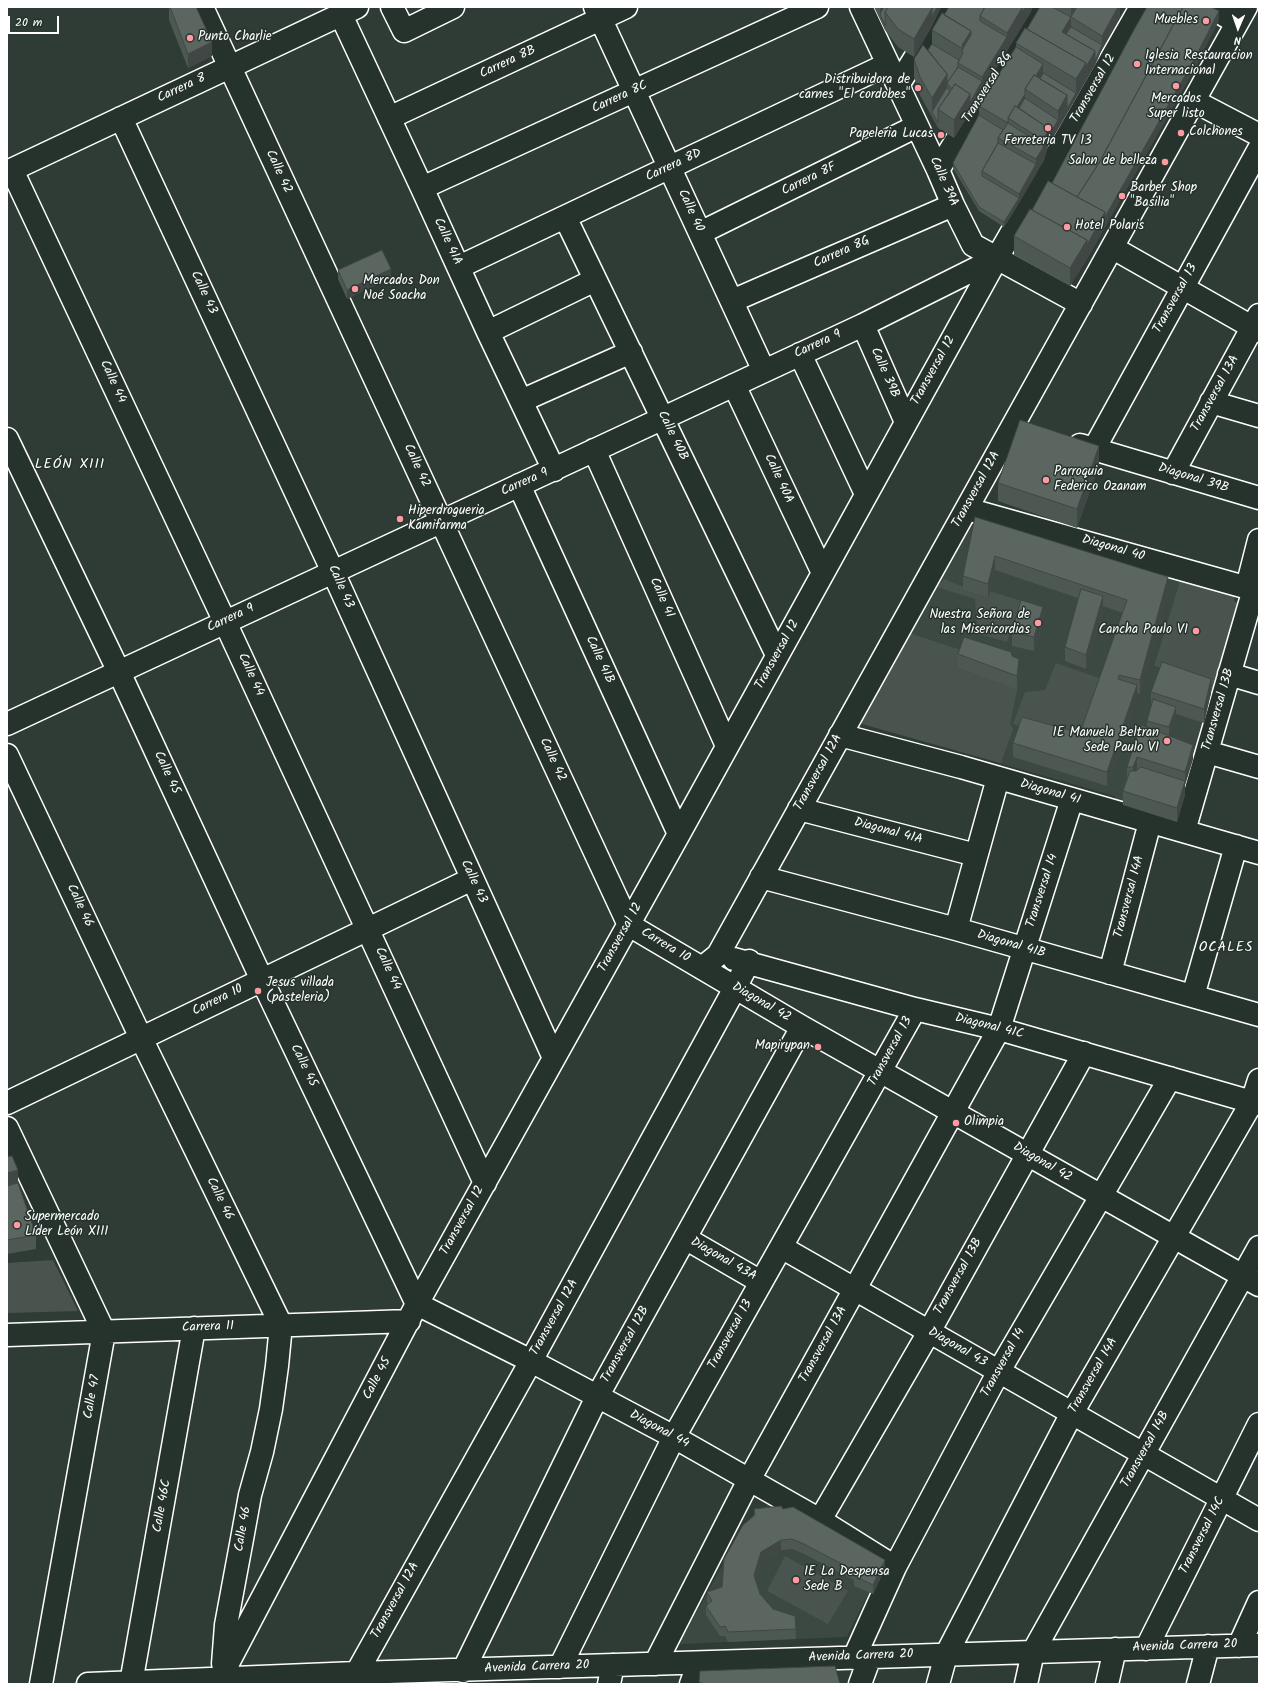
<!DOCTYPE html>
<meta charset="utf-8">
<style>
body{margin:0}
#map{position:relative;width:1266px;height:1691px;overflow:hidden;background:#2f3b35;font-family:Kalam,sans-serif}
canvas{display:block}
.frame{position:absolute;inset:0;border:8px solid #fff;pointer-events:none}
.north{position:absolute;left:1218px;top:8px;width:40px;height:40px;-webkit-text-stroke:3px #26332d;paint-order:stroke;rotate:182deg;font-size:11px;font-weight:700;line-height:16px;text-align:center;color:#fff}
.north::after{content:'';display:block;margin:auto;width:14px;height:18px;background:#fff;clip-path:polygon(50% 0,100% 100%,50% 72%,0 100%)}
.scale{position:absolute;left:8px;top:16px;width:51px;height:18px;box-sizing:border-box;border:2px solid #fff;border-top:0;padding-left:5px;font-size:12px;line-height:14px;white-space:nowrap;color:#fff;-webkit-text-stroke:3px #26332d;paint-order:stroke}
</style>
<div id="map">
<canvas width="1266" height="1691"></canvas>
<div class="frame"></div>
<div class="north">N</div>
<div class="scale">20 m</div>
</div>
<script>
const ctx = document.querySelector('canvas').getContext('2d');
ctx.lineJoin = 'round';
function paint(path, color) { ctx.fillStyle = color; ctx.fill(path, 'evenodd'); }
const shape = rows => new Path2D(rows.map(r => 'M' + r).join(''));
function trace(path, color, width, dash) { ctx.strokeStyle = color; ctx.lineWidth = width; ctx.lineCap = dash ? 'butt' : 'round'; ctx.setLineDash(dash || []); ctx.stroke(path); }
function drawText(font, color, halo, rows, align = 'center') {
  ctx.font = font + ' Kalam,sans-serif'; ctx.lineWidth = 3; ctx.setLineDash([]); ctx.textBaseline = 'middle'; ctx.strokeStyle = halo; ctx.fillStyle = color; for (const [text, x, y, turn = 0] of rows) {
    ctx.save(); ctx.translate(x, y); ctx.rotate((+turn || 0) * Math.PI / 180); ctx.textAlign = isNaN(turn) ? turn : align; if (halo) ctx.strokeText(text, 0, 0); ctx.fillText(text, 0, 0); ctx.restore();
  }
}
paint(shape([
 [970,515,1180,580,1154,666,1218,687,1180,823,1116,803,1115,796,854,722],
 [767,1506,778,1508,869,1592,847,1637,679,1644,740,1533,756,1511]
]), '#3c4842');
paint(shape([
 [944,579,964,587,963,590,988,598,990,591,1021,601,1007,642,978,634,975,599,937,587],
 [1180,580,1235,595,1234,601,1242,604,1214,689,1160,671,1161,668,1154,666],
 [909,633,964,651,958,668,1017,690,1010,724,1013,729,1001,763,859,723],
 [1056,663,1102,679,1081,743,1013,724,1025,692,1045,690],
 [53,1260,78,1311,7,1313,7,1263],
 [785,1556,848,1591,828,1624,767,1591]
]), '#4a544f');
const minor = shape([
 [202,7,629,925],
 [392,7,404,31,453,7],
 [595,7,764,371],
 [861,7,938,170,953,205,973,245,1081,304],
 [1211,7,1237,23],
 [341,15,422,188,488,332,554,470],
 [898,85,947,7],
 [1194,101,1259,135],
 [121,118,333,572,554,1058],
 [389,118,626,7],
 [12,170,225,622,485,1183],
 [938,170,1039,7],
 [7,172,357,7],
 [422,188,817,7],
 [565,217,777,655],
 [700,233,917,126],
 [1113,248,1259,331],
 [459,267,888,64],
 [732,301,953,205],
 [863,325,906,422],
 [488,332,595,280],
 [800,354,866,494],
 [734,385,823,573],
 [521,401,631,352],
 [1211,402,1259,416],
 [7,439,119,672,262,980,417,1304],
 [1080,445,1259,498],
 [1094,449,1259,149],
 [594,450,727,746],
 [1173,473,1259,315],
 [519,485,679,834],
 [967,509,1259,591],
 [1247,587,1259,540],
 [1229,674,1259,683],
 [7,724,863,325,997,258],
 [840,735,961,767,1259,853],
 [1207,752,1259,767],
 [7,755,141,1038,281,1325,277,1366,271,1409,262,1452,250,1495,242,1539,226,1625,223,1664],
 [799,809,976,855],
 [1184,831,1254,589],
 [761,877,956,929,1259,1015],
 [629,925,802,1027,1259,1285],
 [956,929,998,778],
 [734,959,915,1009,999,1029,1259,1104],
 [702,968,718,955,1246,7],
 [1110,973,1150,822],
 [1193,996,1236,846],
 [7,1103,472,879],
 [7,1128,104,1332,41,1684],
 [685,1238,761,1282],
 [781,1247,1259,1520],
 [417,1304,531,1361,674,1437,820,1520,895,1567],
 [7,1335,409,1321],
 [820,1520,929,1332,1084,1053],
 [1239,1646,1259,1602],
 [1146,1649,1259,1424],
 [854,1658,895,1567,999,1371,1170,1078],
 [655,1664,749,1480,999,1029,1072,799],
 [560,1667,674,1437,915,1009],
 [463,1671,597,1397,802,1027],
 [131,1683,194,1328],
 [351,1683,531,1361,735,988,749,961],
 [88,1684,356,1673,1259,1645],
 [217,1684,417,1304,679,834,997,258,1141,7],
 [609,1684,613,1665],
 [691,1684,699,1663],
 [860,1684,870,1657],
 [938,1684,946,1655,1072,1413,1252,1102,1259,1080],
 [1026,1684,1033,1652,1259,1247],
 [1107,1684,1115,1649],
 [1198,1684,1208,1646]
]);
trace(minor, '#fff', 25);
trace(minor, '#26332d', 22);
paint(shape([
 [169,7,196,7,212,56,188,68,169,20],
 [874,7,941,7,932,26,914,57,898,47,885,30],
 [1040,7,1120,7,1120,17,1102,49,1095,65,1058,129,1048,146,1044,160,1019,203,1004,227,979,211,953,168,953,163,979,115,979,106,1016,47,1016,43,1027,29],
 [1031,12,982,91,970,112,954,138,938,128,920,95,914,77,914,59,928,50,932,44,932,30,944,15],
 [1219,20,1195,68,1087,259,1070,286,1014,255,1014,236,1032,210,1052,183],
 [338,270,391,278,347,299,338,279],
 [1099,465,1077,528,998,501,998,483],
 [975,517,1168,591,1140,694,1137,693,1137,699,1107,786,1013,757,1013,743,1080,733,1123,613,1103,606,1103,610,1086,669,1065,661,1065,647,1078,598,995,570,988,598,963,590,963,576],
 [1043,621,1034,651,1012,646,1012,632],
 [958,654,1019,673,1017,690,958,668],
 [1151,692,1211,693,1204,723,1176,714,1176,721,1170,736,1193,759,1185,785,1185,795,1177,822,1123,805,1123,791,1127,778,1127,767,1147,727,1147,721,1151,706],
 [7,1157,18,1183,36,1235,36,1249,7,1254],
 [754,1509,783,1509,885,1569,873,1594,854,1586,854,1580,804,1554,792,1549,781,1550,761,1562,755,1580,760,1594,773,1609,795,1616,796,1639,728,1642,725,1636,720,1636,706,1615,706,1606,708,1604,707,1601,707,1592,722,1587,754,1515]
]), '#4e5853');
paint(shape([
 [880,7,887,7,880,14],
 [937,7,941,7,932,26,914,57,914,39,932,8],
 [1025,7,1033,7,1031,12,982,91,970,112,954,138,954,120,970,94,982,81,982,77,1007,37,1007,33,1022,8],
 [1071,7,1080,7,1071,17],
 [1118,7,1120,7,1120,17,1102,49,1102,36],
 [1219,11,1219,20,1195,68,1087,259,1070,286,1070,268],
 [1071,17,1071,31,1064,42,1062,32],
 [971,31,971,49,963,63,963,49,962,45],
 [212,42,212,56,188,68,188,54],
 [1102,45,1102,49,1095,65,1058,129,1048,146,1044,160,1019,203,1004,227,1004,222,1019,198,1019,194,1036,164,1036,159,1044,146,1044,141,1048,128,1058,120,1058,111,1067,95,1076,93,1076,79,1086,63,1095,51],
 [1043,64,1043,78,1027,91],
 [947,74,947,92,932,112,932,98],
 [1025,94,1025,108,1010,120],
 [391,269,391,278,347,299,347,290],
 [1099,446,1099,465,1077,528,1077,509],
 [995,556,995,570,988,598,988,584],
 [1168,577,1168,591,1140,694,1140,680],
 [1103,596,1103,610,1086,669,1086,655],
 [1043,607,1043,621,1034,651,1034,637],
 [1019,659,1019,673,1017,690,1017,676],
 [1211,679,1211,693,1204,723,1204,709],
 [1137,685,1137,699,1107,786,1107,772],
 [1176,707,1176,721,1169,741,1169,727],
 [1193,745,1193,759,1185,785,1185,795,1177,822,1177,808,1185,782,1185,772],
 [1137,757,1137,771,1133,781,1133,767],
 [18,1170,18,1197,7,1200,7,1173],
 [781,1540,781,1550,761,1562,754,1584,754,1575,761,1552],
 [885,1560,885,1569,873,1594,873,1585]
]), '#404744');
const building = shape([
 [170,7,196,7,212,42,188,54,170,7],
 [884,7,888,7,885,12,885,26,880,14,884,7],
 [888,7,932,7,932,8,914,39,898,29,885,12,888,7],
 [932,7,937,7,932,17,932,7],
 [949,7,985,7,980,16,980,21,1007,37,982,77,958,63,963,53,962,50,971,35,971,31,944,15,949,7],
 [985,7,1019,7,1022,8,1007,33,980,16,985,7],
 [1019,7,1025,7,1022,13,1022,8,1019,7],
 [1040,7,1052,7,1071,17,1062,32,1095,51,1086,67,1086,63,1027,29,1040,7],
 [1077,7,1118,7,1102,36,1071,17,1077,7],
 [1147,7,1183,7,1099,163,1077,197,1052,183,1135,28,1147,7],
 [1183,7,1211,7,1219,11,1195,58,1105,217,1105,212,1077,197,1099,163,1183,7],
 [942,13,971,31,962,45,963,49,932,30,942,13],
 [1071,27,1102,45,1095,61,1095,51,1066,34,1071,27],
 [1025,28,1086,63,1076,79,1016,43,1025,28],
 [932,44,959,60,958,63,958,67,947,83,947,74,928,50,932,44],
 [923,45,947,74,932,98,920,77,914,59,923,45],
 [1016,47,1043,64,1036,76,1034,75,1025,89,1025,94,1017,107,1015,106,1008,118,1008,123,979,106,1016,47],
 [958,67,982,81,970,103,970,94,955,84,952,89,947,83,958,67],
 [1043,73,1076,93,1067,109,1067,95,1040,79,1043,73],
 [1034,75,1067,95,1058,111,1025,89,1034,75],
 [955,84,970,94,954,120,938,109,955,84],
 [947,87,950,92,938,109,938,123,932,112,947,87],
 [1025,98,1058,120,1048,137,1048,128,1019,108,1025,98],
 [1015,106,1048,128,1044,141,1008,118,1015,106],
 [979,115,1003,130,998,138,998,143,982,171,982,176,1019,198,1004,222,979,207,953,163,979,115],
 [1008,123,1044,146,1036,159,998,138,1008,123],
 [998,143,1036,164,1019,194,982,171,998,143],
 [1048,181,1105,212,1087,245,1087,240,1032,210,1048,181],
 [1030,209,1087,240,1070,268,1014,236,1030,209],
 [382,250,391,269,347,290,338,270,382,250],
 [1020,420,1099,446,1077,509,998,483,1020,420],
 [975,517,1168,577,1140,680,1119,675,1118,679,1137,685,1107,772,1013,743,1022,717,1080,733,1127,600,995,556,988,584,963,576,975,517],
 [1081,589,1103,596,1086,655,1065,647,1081,589],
 [1021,600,1043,607,1034,637,1012,632,1021,600],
 [964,637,1011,652,1012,656,1019,659,1017,676,958,654,964,637],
 [1162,662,1211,679,1204,709,1151,692,1162,662],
 [1153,699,1176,707,1169,727,1147,721,1153,699],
 [1141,725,1193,745,1185,772,1137,757,1133,767,1127,767,1141,725],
 [1141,767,1185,781,1177,808,1123,791,1130,771,1136,771,1141,767],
 [12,1156,18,1170,7,1173,7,1157,12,1156],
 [18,1183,36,1235,7,1240,7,1186,18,1183],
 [781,1506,783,1509,793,1507,885,1560,873,1585,854,1576,855,1571,804,1544,792,1539,781,1540,761,1552,754,1575,760,1594,773,1609,795,1616,796,1629,728,1632,725,1626,720,1627,706,1606,712,1601,707,1592,722,1587,724,1559,743,1525,755,1515,754,1509,781,1506],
 [835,1666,840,1684,705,1684,699,1682,700,1671,835,1666]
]);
paint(building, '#5b6661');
trace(building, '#404744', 1);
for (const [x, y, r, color] of [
 [1206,21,4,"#ff9aa2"],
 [190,38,4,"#ff9aa2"],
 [1137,64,4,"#ff9aa2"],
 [1176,86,4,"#ff9aa2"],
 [918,88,4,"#ff9aa2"],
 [1048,128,4,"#ff9aa2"],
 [1181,133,4,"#ff9aa2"],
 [941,135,4,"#ff9aa2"],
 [1165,162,4,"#ff9aa2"],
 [1122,196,4,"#ff9aa2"],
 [1067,227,4,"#ff9aa2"],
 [355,289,4,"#ff9aa2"],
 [1046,480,4,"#ff9aa2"],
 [400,519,4,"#ff9aa2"],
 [1038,623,4,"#ff9aa2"],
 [1196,631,4,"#ff9aa2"],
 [1167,741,4,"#ff9aa2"],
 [258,991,4,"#ff9aa2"],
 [818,1047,4,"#ff9aa2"],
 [956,1123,4,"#ff9aa2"],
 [17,1225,4,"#ff9aa2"],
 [796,1580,4,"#ff9aa2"]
]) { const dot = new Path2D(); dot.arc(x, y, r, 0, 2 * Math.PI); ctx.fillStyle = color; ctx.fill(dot); trace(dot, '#26332d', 1.5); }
drawText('13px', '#fff', '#26332d', [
 ["Muebles",1198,21,"right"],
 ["Punto Charlie",198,38],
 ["Iglesia Restauracion",1145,57],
 ["Internacional",1145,72],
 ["Distribuidora de",910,81,"right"],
 ["carnes \"El cordobes\"",910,96,"right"],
 ["Mercados",1176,100,"center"],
 ["Super listo",1176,115,"center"],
 ["Colchones",1189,133],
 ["Papeleria Lucas",933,135,"right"],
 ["Ferreteria TV 13",1048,142,"center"],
 ["Salon de belleza",1157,162,"right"],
 ["Barber Shop",1130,189],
 ["\"Basilia\"",1130,204],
 ["Hotel Polaris",1075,227],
 ["Mercados Don",363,282],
 ["Noé Soacha",363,297],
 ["Parroquia",1054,473],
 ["Federico Ozanam",1054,488],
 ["Hiperdrogueria",408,512],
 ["Kamifarma",408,527],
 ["Nuestra Señora de",1030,616,"right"],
 ["las Misericordias",1030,631,"right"],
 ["Cancha Paulo VI",1188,631,"right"],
 ["IE Manuela Beltran",1159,734,"right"],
 ["Sede Paulo VI",1159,749,"right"],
 ["Jesus villada",266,984],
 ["(pasteleria)",266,999],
 ["Mapirypan",810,1047,"right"],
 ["Olimpia",964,1123],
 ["Supermercado",25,1218],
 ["Líder León XIII",25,1233],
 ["IE La Despensa",804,1573],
 ["Sede B",804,1588]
], 'left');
drawText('13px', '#fff', '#26332d', [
 ["Carrera 8B",508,63,-25],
 ["Transversal 8G",988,88,-58],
 ["Carrera 8",182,89,-25],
 ["Transversal 12",1094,89,-60],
 ["Carrera 8C",620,98,-25],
 ["Carrera 8D",674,166,-25],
 ["Calle 42",278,172,65],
 ["Carrera 8F",809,180,-26],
 ["Calle 39A",943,182,66],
 ["Calle 40",690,211,65],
 ["Calle 41A",447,242,65],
 ["Carrera 8G",842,253,-24],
 ["Calle 43",203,293,65],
 ["Transversal 13",1176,299,-61],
 ["Carrera 9",818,345,-25],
 ["Transversal 12",934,371,-61],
 ["Calle 39B",884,373,66],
 ["Calle 44",112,382,65],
 ["Transversal 13A",1216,394,-61],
 ["Calle 40B",672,436,64],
 ["Calle 42",416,466,65],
 ["Calle 40A",778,479,65],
 ["Diagonal 39B",1193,479,17],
 ["Carrera 9",525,483,-24],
 ["Transversal 12A",977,490,-61],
 ["Diagonal 40",1113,549,16],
 ["Calle 43",340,587,66],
 ["Calle 41",661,598,66],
 ["Carrera 9",231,619,-25],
 ["Transversal 12",778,655,-61],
 ["Calle 41B",599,660,65],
 ["Calle 44",250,675,65],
 ["Transversal 13B",1219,710,-74],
 ["Calle 42",552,760,65],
 ["Calle 45",166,773,65],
 ["Transversal 12A",819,773,-61],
 ["Diagonal 41",1050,793,16],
 ["Diagonal 41A",888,832,15],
 ["Calle 43",473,882,65],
 ["Transversal 14",1043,891,-72],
 ["Transversal 14A",1130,897,-75],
 ["Calle 46",79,906,65],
 ["Transversal 12",621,938,-61],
 ["Diagonal 41B",1011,945,16],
 ["Carrera 10",665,946,31],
 ["Calle 44",387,969,65],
 ["Carrera 10",218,1001,-26],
 ["Diagonal 42",761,1003,30],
 ["Diagonal 41C",989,1027,14],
 ["Transversal 13",891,1052,-61],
 ["Calle 45",303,1066,64],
 ["Diagonal 42",1042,1163,30],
 ["Calle 46",219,1199,64],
 ["Transversal 12",463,1221,-61],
 ["Diagonal 43A",723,1260,30],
 ["Transversal 13B",959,1277,-61],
 ["Transversal 12A",555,1318,-61],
 ["Carrera 11",208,1328,-2],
 ["Transversal 13",731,1335,-61],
 ["Transversal 12B",626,1345,-61],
 ["Transversal 13A",824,1345,-61],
 ["Diagonal 43",957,1348,30],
 ["Transversal 14",1004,1363,-61],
 ["Transversal 14A",1094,1376,-60],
 ["Calle 45",378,1379,-62],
 ["Calle 47",93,1397,-80],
 ["Diagonal 44",659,1430,28],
 ["Transversal 14B",1146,1450,-61],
 ["Calle 46C",163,1506,-80],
 ["Calle 46",244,1529,-80],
 ["Transversal 14C",1203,1536,-63],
 ["Transversal 12A",396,1601,-61],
 ["Avenida Carrera 20",1185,1647,-2],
 ["Avenida Carrera 20",861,1657,-2],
 ["Avenida Carrera 20",537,1668,-2]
]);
ctx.letterSpacing = '1px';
drawText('14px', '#fff', '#26332d', [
 ["LEÓN XIII",70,466],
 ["OCALES",1226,949]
]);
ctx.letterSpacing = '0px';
</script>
